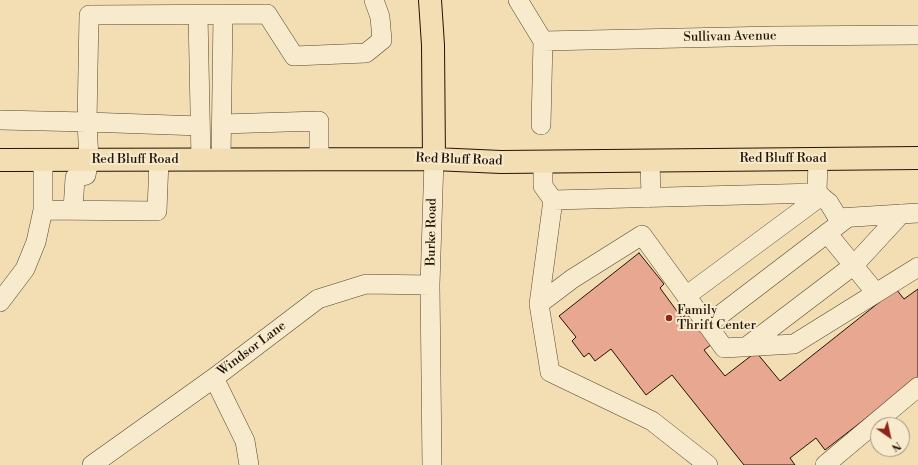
<!DOCTYPE html>
<style>
body{margin:0}
#map{position:relative;width:918px;height:465px;overflow:hidden;background:#f2deb2;font-family:"Libre Bodoni",serif}
canvas{display:block}
.north{position:absolute;left:870px;top:417px;width:40px;height:40px;box-sizing:border-box;background:#f7eacd;border:1px solid #a2947d;border-radius:50%;rotate:146deg;font-size:11px;font-weight:700;line-height:16px;text-align:center;color:#231304}
.north::after{content:'';display:block;margin:auto;width:14px;height:18px;background:#8f2418;clip-path:polygon(50% 0,100% 100%,50% 72%,0 100%)}
</style>
<div id="map">
<canvas width="918" height="465"></canvas>
<div class="north">N</div>
</div>
<script>
const ctx = document.querySelector('canvas').getContext('2d');
ctx.lineJoin = 'round';
function paint(path, color) { ctx.fillStyle = color; ctx.fill(path, 'evenodd'); }
const shape = rows => new Path2D(rows.map(r => 'M' + r).join(''));
function trace(path, color, width, dash) { ctx.strokeStyle = color; ctx.lineWidth = width; ctx.lineCap = dash ? 'butt' : 'round'; ctx.setLineDash(dash || []); ctx.stroke(path); }
function drawText(font, color, halo, rows, align = 'center') {
  ctx.font = font + ' "Libre Bodoni",serif'; ctx.lineWidth = 4; ctx.setLineDash([]); ctx.textBaseline = 'middle'; ctx.strokeStyle = halo; ctx.fillStyle = color; for (const [text, x, y, turn = 0] of rows) {
    ctx.save(); ctx.translate(x, y); ctx.rotate((+turn || 0) * Math.PI / 180); ctx.textAlign = isNaN(turn) ? turn : align; if (halo) ctx.strokeText(text, 0, 0); ctx.fillText(text, 0, 0); ctx.restore();
  }
}
const building = shape([
 [639,253,664,284,660,288,682,318,687,314,712,344,704,350,725,376,756,352,780,381,896,289,904,299,918,289,918,378,825,450,816,438,790,458,795,465,744,465,672,375,646,395,611,349,595,361,589,353,584,357,572,341,576,337,559,316,639,253]
]);
paint(building, '#e7a791');
trace(building, '#231304', 1);
const minor = shape([
 [518,0,543,41,541,125],
 [198,14,201,159],
 [543,41,775,36,918,35],
 [0,120,87,122,89,15,267,14,294,56,366,53,382,40,380,17,374,0],
 [222,124,319,121,319,159],
 [221,159,223,14],
 [650,160,651,198],
 [543,161,543,186,553,200],
 [817,193,818,159],
 [43,210,157,211,159,160],
 [73,210,75,178,86,175,89,160,87,122,200,126],
 [827,233,876,293],
 [686,296,821,196],
 [0,302,25,269,36,242,43,210,43,160],
 [539,304,553,200,817,193,829,203,838,218,918,213],
 [707,325,847,218],
 [746,347,854,265,901,214],
 [214,378,245,441,249,465],
 [92,465,214,378,318,299,366,284,430,285],
 [432,465,430,285,434,159],
 [708,465,652,421,550,372,539,304,572,279,642,235,724,348,794,344,918,267],
 [825,465,918,387]
]);
const major = shape([
 [430,0,433,45,434,159],
 [0,160,434,159,501,162,918,158]
]);
trace(minor, '#574630', 20);
trace(major, '#231304', 24);
trace(minor, '#f7eacd', 19);
trace(major, '#f2deb2', 22);
for (const [x, y, r, color] of [
 [669,318,4,"#8f2418"]
]) { const dot = new Path2D(); dot.arc(x, y, r, 0, 2 * Math.PI); ctx.fillStyle = color; ctx.fill(dot); trace(dot, '#f7eacd', 1.5); }
drawText('13px', '#231304', '#f7eacd', [
 ["Sullivan Avenue",730,37,-1],
 ["Red Bluff Road",783,159],
 ["Red Bluff Road",135,160],
 ["Red Bluff Road",459,160,2],
 ["Burke Road",432,232,-89],
 ["Windsor Lane",252,349,-37]
]);
drawText('13px', '#231304', '#f7eacd', [
 ["Family",677,311],
 ["Thrift Center",677,326]
], 'left');
</script>
